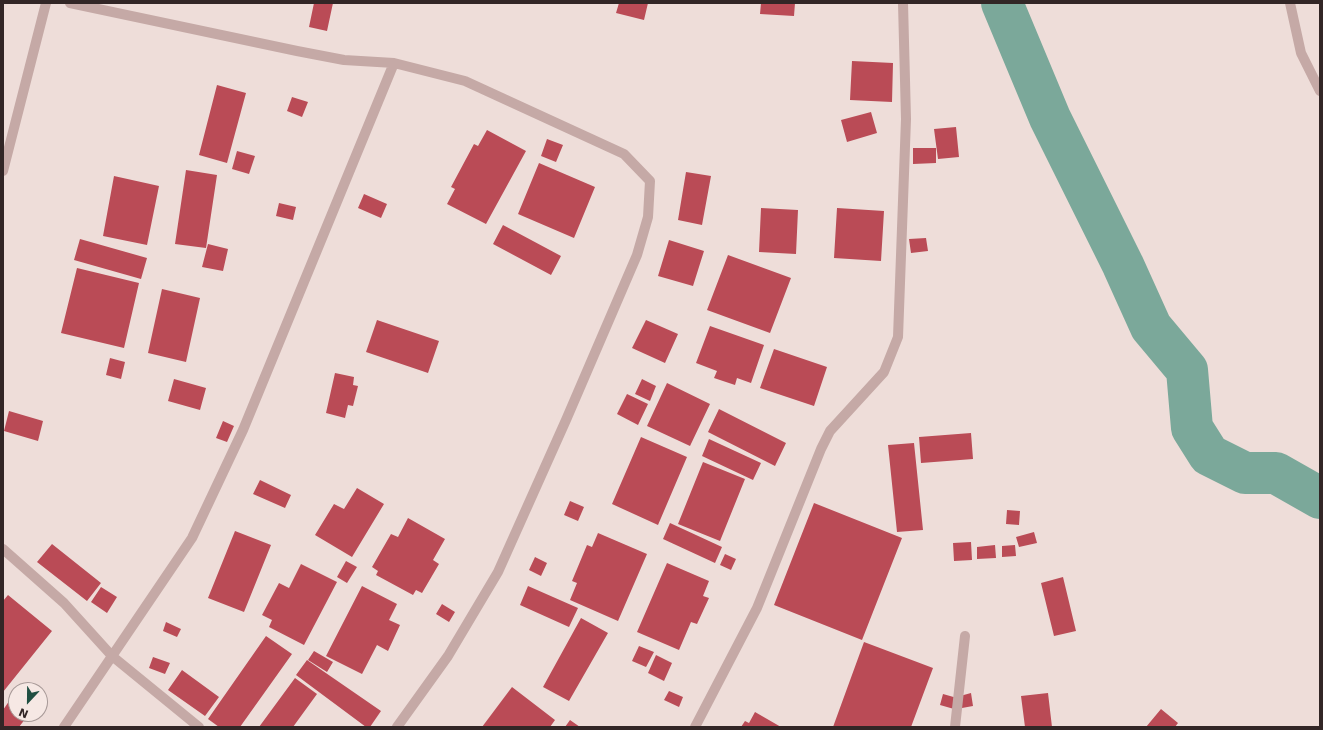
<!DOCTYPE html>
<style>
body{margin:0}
#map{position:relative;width:1323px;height:730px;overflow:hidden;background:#eeddd9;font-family:"DejaVu Sans",sans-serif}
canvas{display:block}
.frame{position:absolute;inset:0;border:4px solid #322626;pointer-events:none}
.north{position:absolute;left:8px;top:682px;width:40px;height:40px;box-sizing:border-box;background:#f6e8e4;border:1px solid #a89a98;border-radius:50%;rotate:202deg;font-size:11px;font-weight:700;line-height:16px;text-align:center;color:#322626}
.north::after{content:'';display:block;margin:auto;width:14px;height:18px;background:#204f42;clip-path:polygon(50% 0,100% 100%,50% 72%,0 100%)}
</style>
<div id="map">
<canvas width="1323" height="730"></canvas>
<div class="frame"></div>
<div class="north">N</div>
</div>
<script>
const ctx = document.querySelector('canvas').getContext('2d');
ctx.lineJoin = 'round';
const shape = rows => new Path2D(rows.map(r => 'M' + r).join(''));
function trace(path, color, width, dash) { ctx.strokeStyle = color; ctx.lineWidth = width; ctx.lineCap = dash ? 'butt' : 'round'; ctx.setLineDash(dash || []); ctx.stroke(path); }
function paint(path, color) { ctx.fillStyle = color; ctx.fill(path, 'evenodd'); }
trace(shape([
 [1002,3,1050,118,1123,265,1151,327,1187,370,1192,428,1209,455,1245,473,1276,473,1320,498]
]), '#7ba89a', 42);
paint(shape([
 [314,3,333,3,327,31,309,27],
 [619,3,648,3,644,20,616,13],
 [761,3,795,3,794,16,760,14],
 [852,61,893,63,892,102,850,100],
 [217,85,246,93,227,163,199,155],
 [292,97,308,102,302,117,287,111],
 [871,112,877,133,847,142,841,120],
 [956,127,959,157,938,159,934,129],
 [487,130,526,151,486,224,447,204,455,189,451,187,474,144,478,146],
 [547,139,563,145,556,162,541,156],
 [913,148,936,148,936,163,913,164],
 [237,151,255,156,249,174,232,169],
 [539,163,595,187,574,238,518,214],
 [186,170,217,175,206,248,175,244],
 [686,172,711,176,702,225,678,220],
 [114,176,159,186,147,245,103,236],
 [364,194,387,204,381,218,358,208],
 [279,203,296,207,293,220,276,216],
 [761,208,798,210,796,254,759,252],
 [837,208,884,211,881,261,834,258],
 [503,225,561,256,551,275,493,244],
 [926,238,928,251,911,253,909,239],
 [80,239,147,258,141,279,74,260],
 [669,240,704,251,693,286,658,276],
 [208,244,228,249,223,271,202,267],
 [728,255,791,278,770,333,707,310],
 [77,268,139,283,124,348,61,333],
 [162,289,200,298,186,362,148,353],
 [377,320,439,341,428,373,366,352],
 [646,320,678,334,665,363,632,348],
 [710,326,764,345,751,383,737,378,735,385,714,378,717,371,696,363],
 [774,349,827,367,814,406,760,388],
 [110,358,125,362,121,379,106,375],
 [335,373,354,377,353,385,358,386,353,406,348,405,345,418,326,413],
 [174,379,206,388,200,410,168,401],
 [642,379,656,386,650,401,635,394],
 [667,383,710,404,690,446,647,426],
 [627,394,648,404,638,425,617,414],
 [719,409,786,443,775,466,708,432],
 [9,411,43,421,38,441,4,431],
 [223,421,234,426,227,442,216,438],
 [971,433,973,459,921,463,919,437],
 [641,437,687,457,658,525,612,504],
 [709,439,761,463,753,480,702,456],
 [914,443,923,530,897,532,888,445],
 [703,462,745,479,720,541,678,524],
 [260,480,291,495,285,508,253,494],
 [357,488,384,504,352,557,315,535,334,504,344,509],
 [570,501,584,507,578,521,564,515],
 [814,503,902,538,862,640,774,605],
 [1007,510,1020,511,1019,525,1006,524],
 [408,518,445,539,433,560,439,564,422,593,416,590,413,595,376,575,378,571,372,567,391,534,398,537],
 [670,523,722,547,715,563,663,539],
 [235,531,271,545,244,612,208,598],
 [1034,532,1037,543,1019,547,1016,537],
 [598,533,647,554,618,621,570,600,577,583,572,581,587,545,592,547],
 [971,542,972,560,954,561,953,543],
 [52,544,101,583,87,601,37,562],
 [995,545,996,558,977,559,977,547],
 [1015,545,1016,556,1002,557,1002,546],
 [725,554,736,559,731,570,720,565],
 [535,557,547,563,541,576,529,570],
 [346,561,357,567,347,583,337,577],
 [667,563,709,581,703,596,709,598,697,624,691,622,679,650,637,632],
 [301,564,337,582,304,645,269,627,272,620,262,615,279,583,289,588],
 [1063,577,1076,631,1054,636,1041,583],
 [362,586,397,604,389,620,400,625,388,651,377,645,362,674,326,656],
 [528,586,578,608,569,627,520,605],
 [101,587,117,597,107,613,91,602],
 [8,595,52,631,3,692,3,601],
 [442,604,455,612,449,622,436,614],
 [581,618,608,633,569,701,543,687],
 [166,622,181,629,177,637,163,631],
 [266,636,292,654,240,727,219,727,208,719],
 [864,642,933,668,911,727,833,727],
 [639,646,654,652,646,667,632,661],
 [314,651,333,662,327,672,308,660],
 [656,655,672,663,664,681,648,673],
 [153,657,170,663,165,674,149,668],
 [307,660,381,711,370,727,366,727,296,675],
 [182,670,219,697,205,716,168,690],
 [295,678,317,694,293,727,259,727],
 [512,687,555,720,550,727,482,727],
 [16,691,16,714,29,714,19,727,3,727,3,710],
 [669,691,683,697,679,707,664,700],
 [971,693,973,706,962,708,960,696],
 [1048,693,1052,727,1025,727,1021,696],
 [943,694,957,698,954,709,940,705],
 [1161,709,1178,723,1175,727,1146,727],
 [755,712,781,727,741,727,745,721,749,723],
 [570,720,580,727,565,727]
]), '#ba4b56');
trace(shape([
 [70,3,297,51,344,60,394,63,465,81,624,154,650,181,648,217,637,255,566,420,498,572,448,656,397,727],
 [1290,3,1301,53,1320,91],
 [3,171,46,3],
 [3,549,64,603,112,656,199,727],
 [64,727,192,538,243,430,394,63],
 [695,727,757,608,821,449,830,431,884,372,898,337,906,119,903,3],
 [955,727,965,636]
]), '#c5a9a6', 10);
</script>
